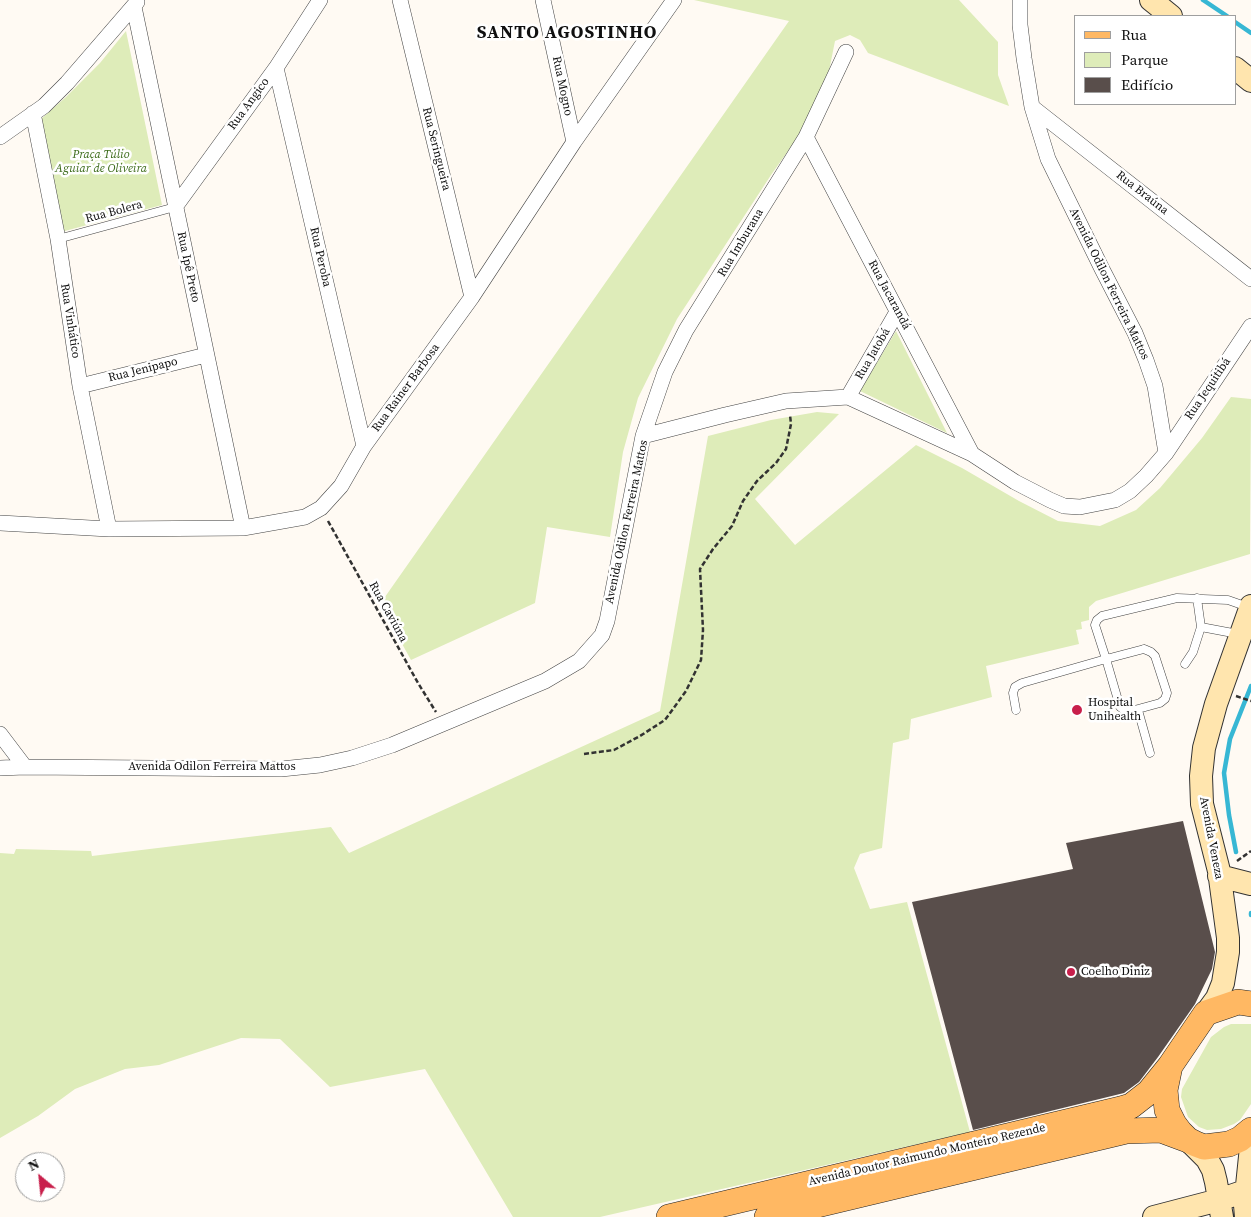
<!DOCTYPE html>
<meta charset="utf-8">
<style>
body{margin:0}
#map{position:relative;width:1251px;height:1217px;overflow:hidden;background:#fffaf3;font-family:"Source Serif 4",serif}
canvas{display:block}
.legend{position:absolute;left:1074px;top:15px;width:162px;height:90px;box-sizing:border-box;background:#fff;border:1px solid #9f9f9f;margin:0;padding:6px 9px;list-style:none;font-size:15px;color:#101010}
.legend li{display:flex;align-items:center;gap:10px;height:25px}
.legend b{width:25px;border:1px solid #9f9f9f}
.north{position:absolute;left:15px;top:1152px;width:50px;height:50px;box-sizing:border-box;background:#fff;border:1px solid #9f9f9f;border-radius:50%;rotate:332deg;font-size:14px;font-weight:700;line-height:20px;text-align:center;color:#101010}
.north::after{content:'';display:block;margin:auto;width:18px;height:22px;background:#c81f4b;clip-path:polygon(50% 0,100% 100%,50% 72%,0 100%)}
</style>
<div id="map">
<canvas width="1251" height="1217"></canvas>
<ul class="legend">
<li><b style="height:6px;background:#ffb863"></b>Rua</li>
<li><b style="height:14px;background:#deecb9"></b>Parque</li>
<li><b style="height:14px;background:#594e4b"></b>Edifício</li>
</ul>
<div class="north">N</div>
</div>
<script>
const ctx = document.querySelector('canvas').getContext('2d');
ctx.lineJoin = 'round';
function paint(path, color) { ctx.fillStyle = color; ctx.fill(path, 'evenodd'); }
const shape = rows => new Path2D(rows.map(r => 'M' + r).join(''));
function trace(path, color, width, dash) { ctx.strokeStyle = color; ctx.lineWidth = width; ctx.lineCap = dash ? 'butt' : 'round'; ctx.setLineDash(dash || []); ctx.stroke(path); }
function drawText(font, color, halo, rows, align = 'center') {
  ctx.font = font + ' "Source Serif 4",serif'; ctx.lineWidth = 5; ctx.setLineDash([]); ctx.textBaseline = 'middle'; ctx.strokeStyle = halo; ctx.fillStyle = color; for (const [text, x, y, turn = 0] of rows) {
    ctx.save(); ctx.translate(x, y); ctx.rotate((+turn || 0) * Math.PI / 180); ctx.textAlign = isNaN(turn) ? turn : align; if (halo) ctx.strokeText(text, 0, 0); ctx.fillText(text, 0, 0); ctx.restore();
  }
}
paint(shape([
 [694,0,959,0,998,42,998,75,1009,106,868,53,860,40,850,35,835,41,829,71,800,134,771,175,677,319,638,398,623,452,610,537,547,527,535,603,411,660,380,604,789,21],
 [126,31,162,205,61,232,41,119,66,97,100,63],
 [896,331,947,433,860,391],
 [1231,397,1251,399,1250,554,1096,601,1089,607,1089,620,1081,622,1082,629,1076,630,1079,644,986,666,992,697,911,719,909,739,893,743,882,848,860,854,854,868,870,909,907,902,970,1132,600,1217,513,1217,425,1069,330,1087,280,1039,241,1038,159,1065,125,1069,75,1089,38,1116,0,1138,0,853,14,854,16,849,91,851,92,856,331,827,349,853,660,711,708,436,771,420,817,412,839,414,755,499,795,545,916,445,962,468,1019,501,1058,521,1100,526,1136,510,1160,488,1202,438],
 [1231,1024,1251,1024,1251,1104,1240,1120,1234,1124,1221,1129,1207,1130,1199,1127,1188,1117,1181,1097,1182,1089,1211,1037,1224,1027]
]), '#deecb9');
trace(shape([
 [1203,0,1227,16],
 [1235,22,1251,33],
 [1236,852,1229,815,1224,773,1230,739,1251,686],
 [1251,913,1251,915]
]), '#37b7d4', 4.5);
paint(shape([
 [1183,821,1215,952,1212,969,1195,1004,1158,1057,1139,1082,1124,1093,973,1130,912,902,1073,869,1066,843]
]), '#594e4b');
const lane = shape([
 [58,239,175,207],
 [1201,627,1238,634],
 [1144,649,1151,652,1155,656,1167,693,1165,699,1160,703,1127,712,1120,707,1106,659,1144,649],
 [1185,664,1193,652,1201,627,1197,598],
 [1016,710,1013,693,1015,687,1022,683,1106,659,1095,625,1097,620,1102,616,1177,598,1228,600,1248,607],
 [1138,710,1150,753]
]);
const street = shape([
 [400,0,472,297],
 [543,0,574,142],
 [1020,0,1020,25,1024,58,1032,107,1048,159,1102,269,1135,333,1146,360,1155,386,1166,453],
 [134,7,243,528],
 [276,68,364,446],
 [1032,107,1251,279],
 [33,113,58,239,80,386,109,529],
 [0,137,44,106,67,83,137,2],
 [806,137,972,454],
 [175,207,276,68,320,0],
 [80,386,206,355],
 [848,397,897,312],
 [643,436,665,372,686,330,806,137,846,52],
 [0,523,109,529,243,528,305,517,321,508,341,486,364,446,472,297,574,142,674,0],
 [0,734,25,767],
 [0,768,25,767,281,769,320,765,352,758,392,745,545,681,579,661,602,635,607,621,643,436,725,415,786,401,848,397,972,454,1015,482,1050,500,1064,506,1080,507,1115,500,1130,491,1146,476,1166,453,1251,326]
]);
const secondary = shape([
 [1151,0,1171,16],
 [1235,68,1251,81],
 [1219,876,1251,884],
 [1206,1013,1217,998,1223,983,1228,952,1228,938,1219,871,1202,804,1201,776,1204,748,1216,704,1251,606],
 [1188,1140,1207,1159,1213,1170,1216,1182,1222,1217],
 [1154,1217,1219,1200,1251,1189],
 [1246,1217,1245,1205,1251,1147]
]);
const primary = shape([
 [1251,1004,1238,1002,1206,1013,1170,1066,1165,1090,1167,1110,1174,1124,1180,1132,1188,1140,1196,1144,1204,1147,1229,1144,1240,1139,1251,1130],
 [669,1217,1121,1109,1131,1106,1149,1092,1170,1066],
 [767,1217,1126,1131,1161,1130,1188,1140]
]);
trace(lane, '#434343', 9);
trace(street, '#434343', 16);
trace(secondary, '#323232', 24);
trace(primary, '#212121', 26);
trace(shape([
 [328,521,418,683,436,712],
 [1236,696,1251,701],
 [584,754,614,750,640,736,665,720,686,691,701,660,703,630,700,569,713,549,732,526,743,501,757,481,776,463,786,449,791,424,790,415],
 [1237,861,1251,851]
]), '#323232', 2.5, [5, 2.5]);
trace(lane, '#fff', 8);
trace(street, '#fff', 15);
trace(secondary, '#ffe5ae', 22);
trace(primary, '#ffb863', 25);
for (const [x, y, r, color] of [
 [1077,710,6,"#c81f4b"],
 [1071,972,5,"#c81f4b"]
]) { const dot = new Path2D(); dot.arc(x, y, r, 0, 2 * Math.PI); ctx.fillStyle = color; ctx.fill(dot); trace(dot, '#fff', 2); }
drawText('12px', '#101010', '#fff', [
 ["Rua Mogno",562,86,78],
 ["Rua Angico",249,104,-54],
 ["Rua Seringueira",436,149,76],
 ["Rua Braúna",1142,193,38],
 ["Rua Bolera",114,212,-15],
 ["Rua Imburana",741,243,-59],
 ["Rua Peroba",320,257,77],
 ["Rua Ipê Preto",188,267,78],
 ["Avenida Odilon Ferreira Mattos",1109,284,64],
 ["Rua Jacarandá",889,295,62],
 ["Rua Vinhático",70,321,81],
 ["Rua Jatobá",873,354,-60],
 ["Rua Jenipapo",143,370,-14],
 ["Rua Rainer Barbosa",406,388,-54],
 ["Rua Jequitibá",1208,389,-56],
 ["Avenida Odilon Ferreira Mattos",627,522,-78],
 ["Rua Caviúna",388,612,61],
 ["Avenida Odilon Ferreira Mattos",212,767],
 ["Avenida Veneza",1211,838,79],
 ["Avenida Doutor Raimundo Monteiro Rezende",927,1155,-13]
]);
drawText('italic 12px', '#3d6c1b', '#fff', [
 ["Praça Túlio",101,155],
 ["Aguiar de Oliveira",101,169]
]);
drawText('12px', '#101010', '#fff', [
 ["Hospital",1088,703],
 ["Unihealth",1088,717],
 ["Coelho Diniz",1081,972]
], 'left');
ctx.letterSpacing = '1px';
drawText('bold 18px', '#101010', '#fff', [
 ["SANTO AGOSTINHO",567,33]
]);
ctx.letterSpacing = '0px';
</script>
